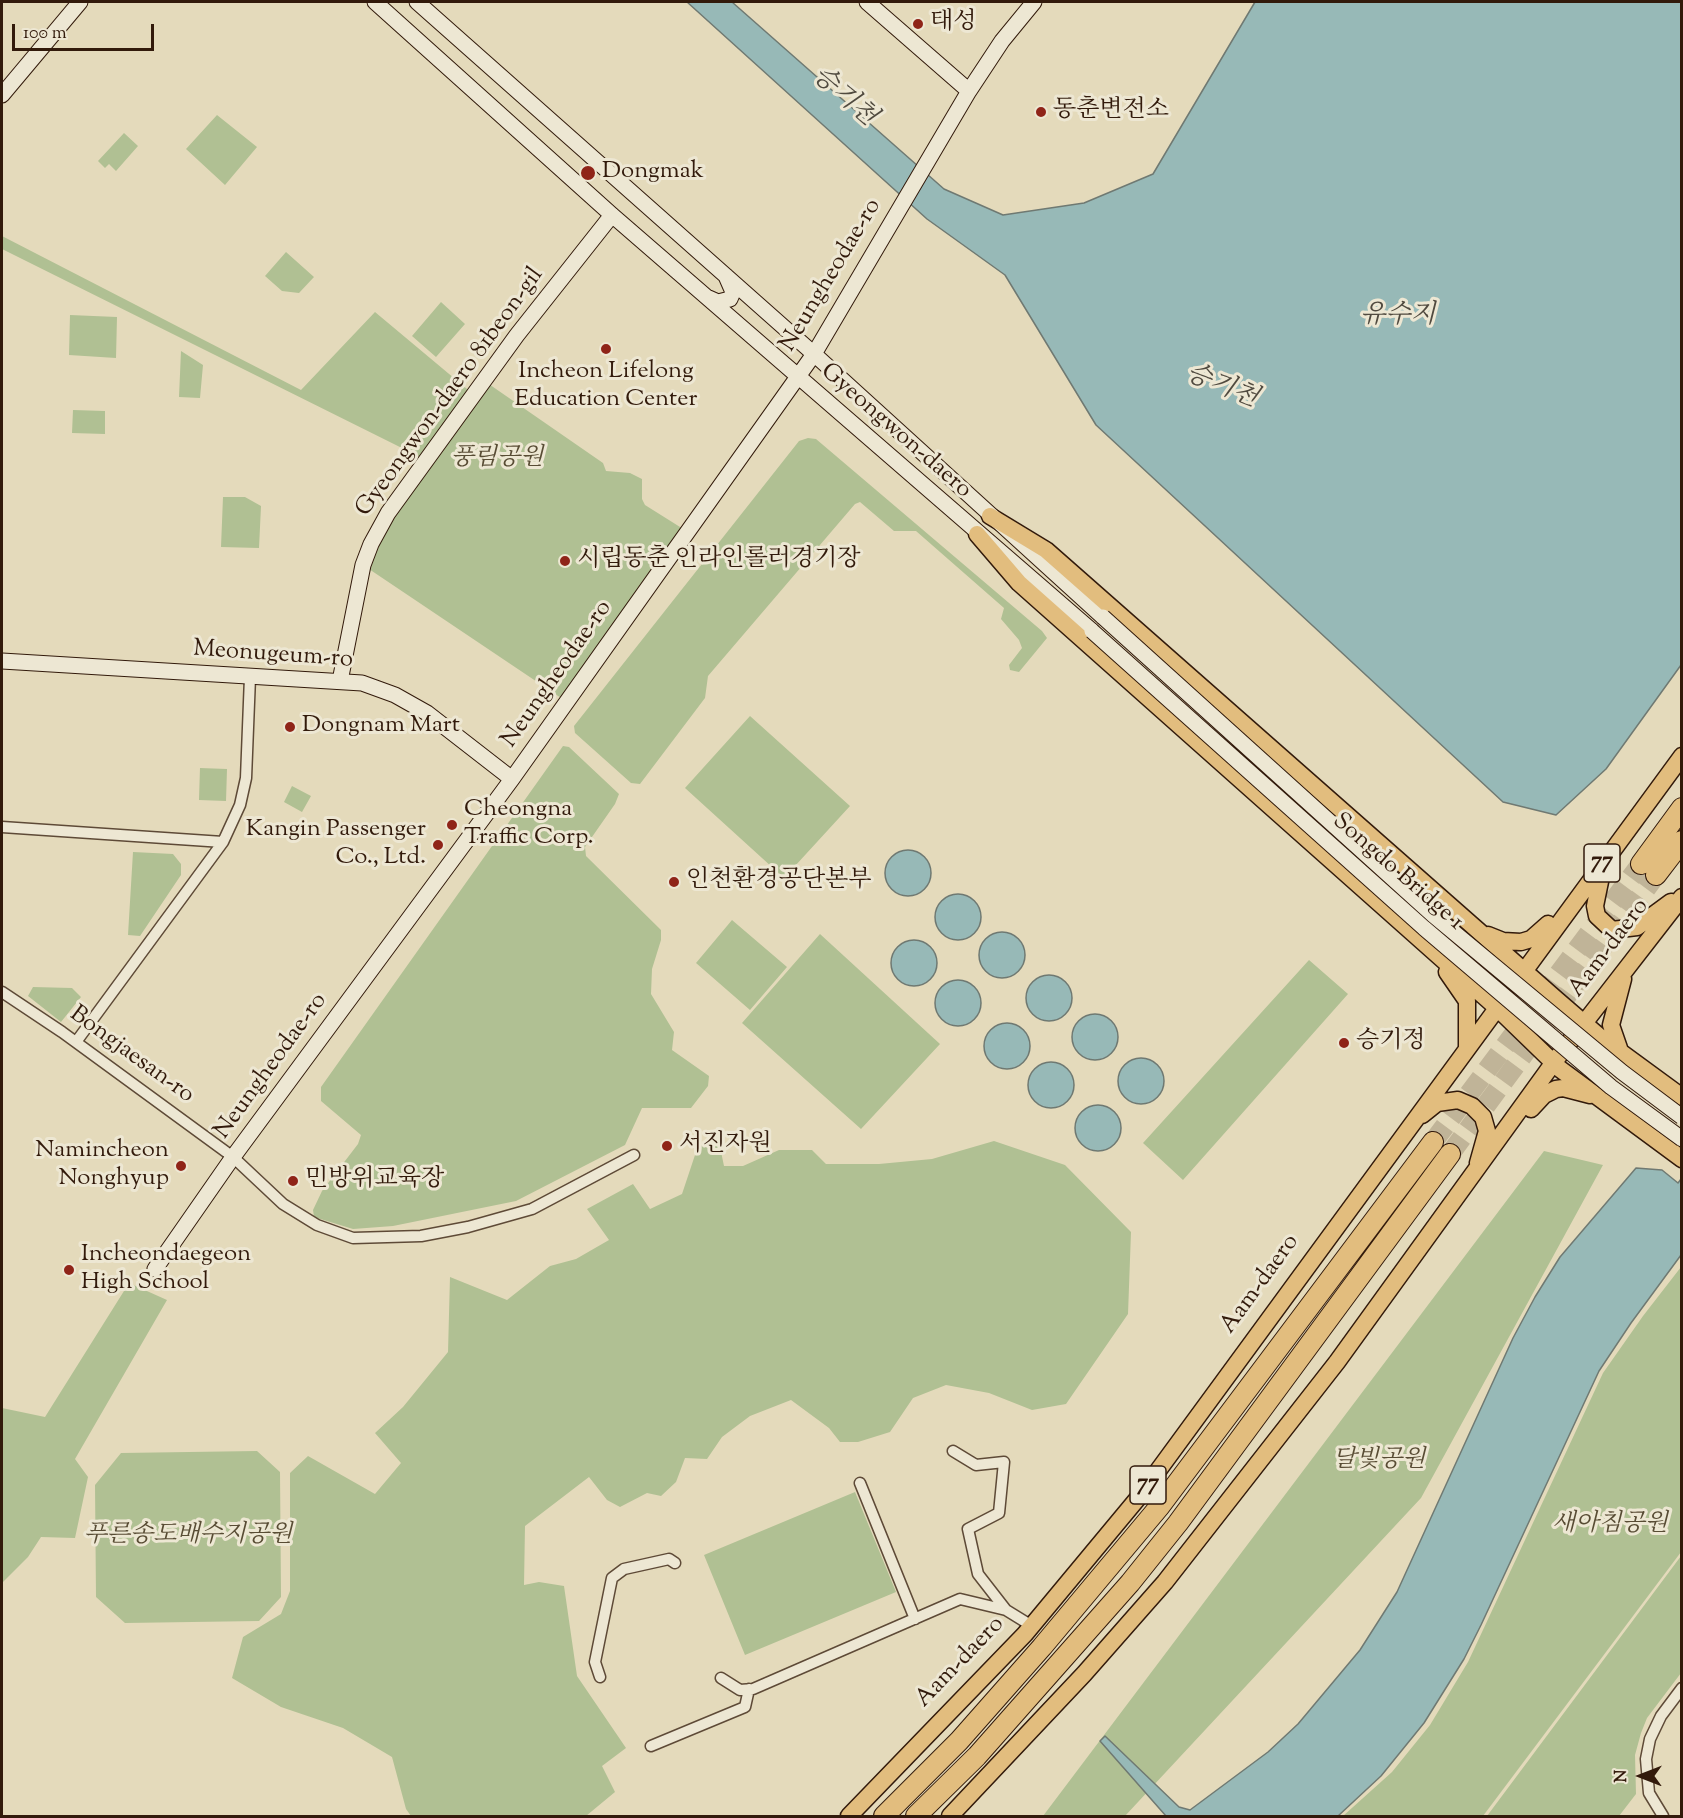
<!DOCTYPE html>
<meta charset="utf-8">
<style>
body{margin:0}
#map{position:relative;width:1683px;height:1818px;overflow:hidden;background:#e4dabb;font-family:"Sorts Mill Goudy",serif}
canvas{display:block}
.frame{position:absolute;inset:0;border:3px solid #321a0b;pointer-events:none}
.north{position:absolute;left:1611px;top:1746px;width:60px;height:60px;-webkit-text-stroke:4px #ede7d3;paint-order:stroke;rotate:270deg;font-size:16px;font-weight:700;line-height:24px;text-align:center;color:#321a0b}
.north::after{content:'';display:block;margin:auto;width:21px;height:27px;background:#321a0b;clip-path:polygon(50% 0,100% 100%,50% 72%,0 100%)}
.scale{position:absolute;left:12px;top:24px;width:142px;height:27px;box-sizing:border-box;border:3px solid #321a0b;border-top:0;padding-left:8px;font-size:18px;line-height:21px;white-space:nowrap;color:#321a0b;-webkit-text-stroke:4px #ede7d3;paint-order:stroke}
</style>
<div id="map">
<canvas width="1683" height="1818"></canvas>
<div class="frame"></div>
<div class="north">N</div>
<div class="scale">100 m</div>
</div>
<script>
const ctx = document.querySelector('canvas').getContext('2d');
ctx.lineJoin = 'round';
function paint(path, color) { ctx.fillStyle = color; ctx.fill(path, 'evenodd'); }
const shape = rows => new Path2D(rows.map(r => 'M' + r).join(''));
function trace(path, color, width, dash) { ctx.strokeStyle = color; ctx.lineWidth = width; ctx.lineCap = dash ? 'butt' : 'round'; ctx.setLineDash(dash || []); ctx.stroke(path); }
function drawText(font, color, halo, rows, align = 'center') {
  ctx.font = font + ' "Sorts Mill Goudy","Noto Serif KR",serif'; ctx.lineWidth = 6; ctx.setLineDash([]); ctx.textBaseline = 'middle'; ctx.strokeStyle = halo; ctx.fillStyle = color; for (const [text, x, y, turn = 0] of rows) {
    ctx.save(); ctx.translate(x, y); ctx.rotate((+turn || 0) * Math.PI / 180); ctx.textAlign = isNaN(turn) ? turn : align; if (halo) ctx.strokeText(text, 0, 0); ctx.fillText(text, 0, 0); ctx.restore();
  }
}
paint(shape([
 [217,115,257,147,225,185,186,149],
 [124,133,138,146,116,171,109,164,105,168,98,161],
 [2,236,301,390,375,312,473,394,483,380,603,463,606,471,630,473,642,479,642,499,645,505,688,532,567,702,363,565,426,460,2,249],
 [286,252,314,277,299,293,282,291,265,276],
 [441,302,465,324,436,357,412,336],
 [70,315,117,317,116,358,69,355],
 [181,351,203,365,200,398,179,397],
 [73,410,105,411,105,434,72,433],
 [808,438,816,439,1042,631,1047,638,1019,672,1010,670,1009,665,1022,648,1019,640,1001,619,1004,608,916,531,894,531,860,502,855,504,708,676,705,698,640,784,631,783,575,733,574,726,799,441],
 [223,497,245,497,261,506,259,548,221,547],
 [750,716,850,806,784,878,685,788],
 [563,746,569,747,619,794,615,804,585,847,586,856,661,930,661,940,652,969,651,994,674,1032,672,1050,709,1076,708,1086,691,1108,642,1108,625,1145,516,1201,393,1226,353,1229,314,1217,313,1210,322,1191,358,1144,361,1135,321,1101,321,1087],
 [200,768,227,769,226,801,199,800],
 [292,786,311,796,302,812,284,802],
 [133,852,173,854,181,864,181,875,140,936,128,935],
 [732,920,787,967,750,1010,696,963],
 [820,934,940,1044,861,1129,742,1023],
 [1309,960,1348,994,1183,1180,1143,1143],
 [33,987,72,988,81,997,61,1022,28,996],
 [994,1141,1065,1165,1131,1232,1128,1314,1066,1404,1032,1410,989,1393,946,1385,913,1398,890,1432,858,1442,840,1442,829,1428,791,1400,750,1416,722,1437,707,1459,685,1458,676,1482,661,1496,647,1493,620,1507,607,1500,589,1477,525,1526,524,1585,539,1582,564,1586,577,1676,626,1748,602,1766,615,1792,586,1816,411,1816,406,1809,392,1757,343,1728,281,1707,232,1678,243,1637,281,1614,290,1591,290,1473,308,1456,375,1494,401,1463,375,1433,403,1407,448,1352,450,1277,507,1300,550,1266,576,1259,609,1240,587,1209,633,1184,650,1209,682,1194,698,1146,719,1142,724,1166,743,1166,779,1150,812,1150,826,1164,879,1164,932,1159],
 [1544,1151,1603,1165,1421,1498,1125,1816,1043,1816],
 [1681,1267,1681,1552,1483,1816,1343,1816,1392,1772,1430,1725,1468,1662,1603,1373,1643,1316],
 [129,1283,167,1300,75,1459,88,1477,75,1538,41,1537,28,1557,2,1583,2,1408,45,1417],
 [257,1451,280,1472,281,1597,259,1621,125,1623,96,1597,95,1485,121,1453],
 [855,1492,896,1592,745,1655,704,1555],
 [1681,1556,1681,1673,1647,1718,1641,1733,1635,1755,1636,1794,1619,1816,1487,1816]
]), '#b0c093');
const water = shape([
 [687,2,732,2,944,189,1003,215,1084,203,1153,174,1255,2,1681,2,1681,665,1606,769,1556,815,1503,802,1096,425,1005,275,927,219,687,2],
 '885 873a23 23 0 1 1 46 0a23 23 0 1 1-46 0Z',
 '935 917a23 23 0 1 1 46 0a23 23 0 1 1-46 0Z',
 '979 955a23 23 0 1 1 46 0a23 23 0 1 1-46 0Z',
 '891 963a23 23 0 1 1 46 0a23 23 0 1 1-46 0Z',
 '1026 998a23 23 0 1 1 46 0a23 23 0 1 1-46 0Z',
 '935 1003a23 23 0 1 1 46 0a23 23 0 1 1-46 0Z',
 '1072 1037a23 23 0 1 1 46 0a23 23 0 1 1-46 0Z',
 '984 1046a23 23 0 1 1 46 0a23 23 0 1 1-46 0Z',
 '1118 1081a23 23 0 1 1 46 0a23 23 0 1 1-46 0Z',
 '1028 1085a23 23 0 1 1 46 0a23 23 0 1 1-46 0Z',
 '1075 1128a23 23 0 1 1 46 0a23 23 0 1 1-46 0Z',
 [1636,1168,1662,1170,1678,1183,1681,1179,1681,1255,1631,1323,1599,1371,1481,1625,1464,1659,1424,1723,1381,1776,1338,1816,1166,1816,1100,1741,1105,1736,1179,1807,1190,1810,1268,1752,1298,1724,1360,1650,1397,1592,1513,1338,1535,1297,1560,1257,1636,1168]
]);
paint(water, '#97b9b7');
trace(water, '#6f7972', 1.5);
trace(shape([
 [1433,1142,1641,864],
 [1450,1154,1656,875]
]), '#c0b498', 20, [20, 10]);
const street = shape([
 [2,827,223,842],
 [2,992,62,1032,233,1157,283,1204,317,1225,353,1238,421,1236,468,1227,532,1209,634,1155],
 [76,1042,223,842,240,805,246,778,250,677],
 [953,1451,976,1465,1004,1462,999,1513,968,1529,978,1574,1006,1610,1032,1626],
 [860,1483,915,1619],
 [600,1677,595,1662,612,1578,624,1569,669,1559,675,1563],
 [721,1678,740,1690,753,1689,960,1599,1006,1610],
 [651,1746,745,1707,749,1689],
 [1663,1816,1649,1793,1646,1759,1650,1739,1661,1716,1682,1688]
]);
const secondary = shape([
 [375,2,612,215,1092,631],
 [417,2,814,354,1103,617],
 [867,2,969,91],
 [2,95,80,2],
 [709,298,718,302,730,299,733,292,726,276],
 [2,661,362,683,395,695,427,713,512,779],
 [340,681,363,565,371,544,388,513,517,335,612,215],
 [155,1269,233,1157,512,779,814,354,969,91,1002,41,1034,2]
]);
const primary = shape([
 [990,516,1046,550,1557,1000,1600,1037,1682,1097],
 [977,534,1019,583,1496,1007,1560,1069,1682,1159],
 [1603,867,1595,906,1597,916,1612,930,1637,927,1671,902],
 [1488,935,1503,941,1521,942,1531,939,1548,924],
 [1447,972,1467,1001,1467,1047],
 [1620,1051,1611,1025,1623,979],
 [1531,1109,1544,1095,1556,1089,1563,1088,1590,1095],
 [1422,1115,1437,1103,1458,1100,1472,1106,1483,1117,1487,1131,1478,1163],
 [849,1816,1025,1634,1138,1498,1682,756],
 [950,1816,1084,1674,1165,1582,1337,1362,1554,1062,1682,897]
]);
const highway = shape([
 [1641,864,1682,808],
 [1656,875,1682,841],
 [884,1816,959,1741,1042,1647,1160,1506,1433,1142],
 [916,1816,977,1756,1130,1583,1178,1523,1450,1154]
]);
trace(street, '#5e4a37', 13);
trace(secondary, '#321a0b', 17);
trace(primary, '#321a0b', 19);
trace(highway, '#321a0b', 22);
trace(street, '#ede7d3', 10);
trace(secondary, '#ede7d3', 15);
trace(primary, '#e2bd7e', 16);
trace(highway, '#e2bd7e', 20);
const secondaryBridge = shape([
 [1103,617,1433,915,1622,1072,1682,1117],
 [1092,631,1424,928,1611,1087,1682,1139]
]);
trace(secondaryBridge, '#321a0b', 17, []);
trace(secondaryBridge, '#ede7d3', 15);
for (const [x, y, r, color] of [
 [918,24,6,"#8f2418"],
 [1041,112,6,"#8f2418"],
 [588,173,8,"#8f2418"],
 [606,349,6,"#8f2418"],
 [565,561,6,"#8f2418"],
 [290,727,6,"#8f2418"],
 [452,825,6,"#8f2418"],
 [438,845,6,"#8f2418"],
 [674,882,6,"#8f2418"],
 [1344,1043,6,"#8f2418"],
 [667,1146,6,"#8f2418"],
 [181,1166,6,"#8f2418"],
 [293,1181,6,"#8f2418"],
 [69,1270,6,"#8f2418"]
]) { const dot = new Path2D(); dot.arc(x, y, r, 0, 2 * Math.PI); ctx.fillStyle = color; ctx.fill(dot); trace(dot, '#ede7d3', 2); }
for (const [x, y, w] of [
 [1602,863,36],
 [1148,1485,36]
]) { const box = new Path2D(); box.roundRect(x - w / 2, y - 19, w, 38, 4.5); ctx.fillStyle = '#ede7d3'; ctx.fill(box); trace(box, '#321a0b', 1.5); }
drawText('bold 22px', '#321a0b', null, [
 ["77",1602,863],
 ["77",1148,1485]
]);
drawText('24px', '#321a0b', '#ede7d3', [
 ["태성",930,24],
 ["동춘변전소",1053,112],
 ["Dongmak",602,173],
 ["Incheon Lifelong",606,373,"center"],
 ["Education Center",606,401,"center"],
 ["시립동춘 인라인롤러경기장",577,561],
 ["Dongnam Mart",302,727],
 ["Cheongna",464,811],
 ["Traffic Corp.",464,839],
 ["Kangin Passenger",426,831,"right"],
 ["Co., Ltd.",426,859,"right"],
 ["인천환경공단본부",686,882],
 ["승기정",1356,1043],
 ["서진자원",679,1146],
 ["Namincheon",169,1152,"right"],
 ["Nonghyup",169,1180,"right"],
 ["민방위교육장",305,1181],
 ["Incheondaegeon",81,1256],
 ["High School",81,1284]
], 'left');
drawText('24px', '#321a0b', '#ede7d3', [
 ["Neungheodae-ro",832,276,-59],
 ["Gyeongwon-daero 81beon-gil",451,393,-54],
 ["Gyeongwon-daero",895,432,41],
 ["Meonugeum-ro",273,656,4],
 ["Neungheodae-ro",558,675,-55],
 ["Songdo Bridge 1",1397,873,41],
 ["Aam-daero",1610,949,-53],
 ["Bongjaesan-ro",131,1056,36],
 ["Neungheodae-ro",272,1067,-54],
 ["Aam-daero",1261,1285,-54],
 ["Aam-daero",961,1663,-46]
]);
drawText('italic 24px', '#584c34', '#ede7d3', [
 ["풍림공원",497,460],
 ["달빛공원",1379,1462],
 ["새아침공원",1610,1526],
 ["푸른송도배수지공원",188,1537]
]);
drawText('italic 26px', '#504a3f', '#ede7d3', [
 ["승기천",843,98,41],
 ["유수지",1398,318],
 ["승기천",1221,388,22]
]);
</script>
